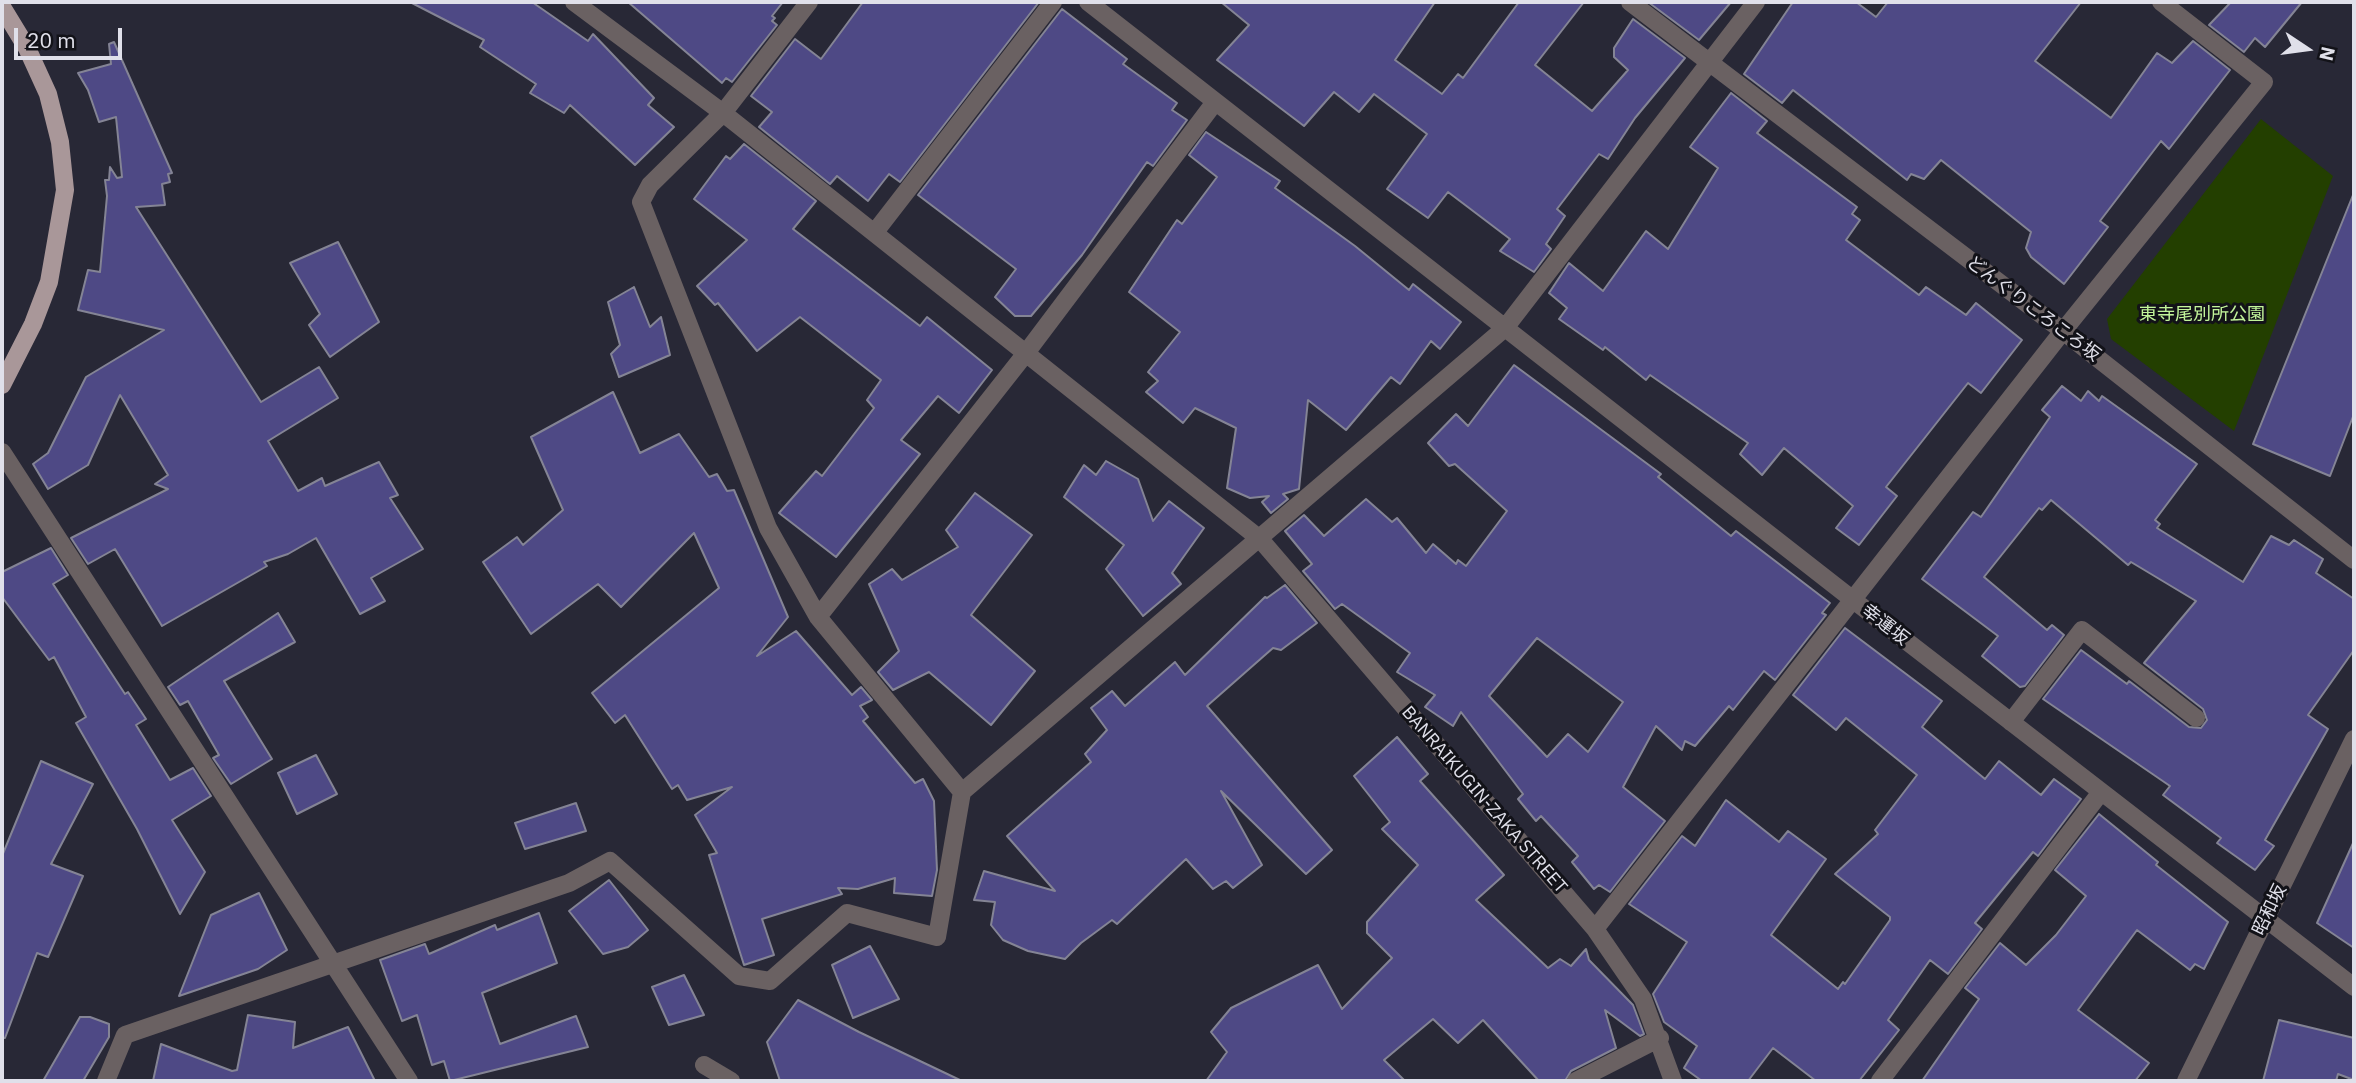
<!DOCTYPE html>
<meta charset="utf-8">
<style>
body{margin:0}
#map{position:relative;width:2356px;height:1083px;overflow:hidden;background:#282836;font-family:"IBM Plex Sans",sans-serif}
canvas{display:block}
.frame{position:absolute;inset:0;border:4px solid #e0e0ea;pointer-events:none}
.north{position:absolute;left:2272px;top:14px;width:70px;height:70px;-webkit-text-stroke:5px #121218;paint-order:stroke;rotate:103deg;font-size:19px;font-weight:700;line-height:28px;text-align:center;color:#e0e0ea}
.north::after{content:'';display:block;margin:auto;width:24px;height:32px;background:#e0e0ea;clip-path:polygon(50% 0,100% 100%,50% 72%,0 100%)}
.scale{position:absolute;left:14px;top:28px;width:108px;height:32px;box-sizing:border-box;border:4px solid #e0e0ea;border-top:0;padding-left:9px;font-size:21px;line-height:24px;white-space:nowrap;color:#e0e0ea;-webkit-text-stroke:5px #121218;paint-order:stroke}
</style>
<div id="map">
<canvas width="2356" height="1083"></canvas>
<div class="frame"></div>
<div class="north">N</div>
<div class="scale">20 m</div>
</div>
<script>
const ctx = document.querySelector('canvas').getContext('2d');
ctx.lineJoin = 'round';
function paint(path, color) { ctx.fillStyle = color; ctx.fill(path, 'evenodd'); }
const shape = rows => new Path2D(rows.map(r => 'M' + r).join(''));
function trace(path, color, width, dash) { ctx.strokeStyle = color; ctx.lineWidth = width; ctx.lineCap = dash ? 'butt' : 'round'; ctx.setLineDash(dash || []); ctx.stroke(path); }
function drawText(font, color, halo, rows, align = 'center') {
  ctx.font = font + ' "IBM Plex Sans","Noto Sans JP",sans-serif'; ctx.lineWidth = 6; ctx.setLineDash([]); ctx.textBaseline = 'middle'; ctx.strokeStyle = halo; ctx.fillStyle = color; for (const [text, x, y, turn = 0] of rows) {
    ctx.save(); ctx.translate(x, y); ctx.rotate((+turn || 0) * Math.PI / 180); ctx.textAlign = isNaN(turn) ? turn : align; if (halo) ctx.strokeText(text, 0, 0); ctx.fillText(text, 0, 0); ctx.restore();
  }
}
paint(shape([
 [2261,119,2333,176,2234,431,2111,339,2107,319]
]), '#233f00');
const building = shape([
 [410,2,532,2,588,41,593,34,654,98,648,105,674,127,635,165,570,105,564,113,530,93,536,84,480,47,484,40,410,2],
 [628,2,783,2,772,16,775,18,772,21,777,25,732,82,726,78,722,83,628,2],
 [863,2,1039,2,900,182,889,174,868,201,837,176,830,184,759,127,772,112,751,96,795,39,821,59,863,2],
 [1221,2,1435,2,1395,60,1442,94,1458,74,1463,78,1519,2,1584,2,1535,65,1592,111,1628,70,1614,57,1614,48,1633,19,1685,58,1635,118,1608,159,1599,154,1557,209,1565,216,1546,244,1551,249,1534,272,1500,251,1510,239,1448,192,1428,218,1387,189,1427,134,1374,94,1359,112,1334,92,1304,126,1217,60,1249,25,1221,2],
 [1648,2,1731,2,1699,40,1648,2],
 [1793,2,1856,2,1876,17,1888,2,2081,2,2035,61,2111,118,2157,53,2172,63,2193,41,2230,70,2169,149,2161,141,2100,221,2108,227,2064,284,2031,257,2026,248,2031,232,1941,160,1924,179,1911,174,1907,180,1793,90,1782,103,1744,74,1793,2],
 [2231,2,2302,2,2265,47,2255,38,2244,52,2209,25,2231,2],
 [1062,9,1127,59,1123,64,1177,103,1172,110,1187,120,1153,166,1147,162,1082,255,1031,316,1015,316,995,297,1016,269,918,195,1062,9],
 [114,42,172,173,168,174,170,182,162,184,165,205,136,207,261,402,319,367,338,398,268,441,298,491,322,478,325,486,379,462,398,495,390,498,423,549,371,578,385,601,360,614,316,538,288,554,264,562,267,566,162,626,115,549,88,564,71,538,168,489,155,484,168,475,120,395,88,465,48,489,33,464,48,453,86,377,164,330,78,310,88,270,100,272,107,196,105,180,109,180,110,167,117,178,122,177,116,117,99,122,88,90,78,73,111,64,109,44,114,42],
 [1731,93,1767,121,1757,133,1857,207,1852,214,1860,220,1846,240,1919,295,1926,287,1966,315,1976,303,2022,340,1981,393,1968,383,1886,487,1897,496,1859,545,1836,528,1853,506,1784,448,1762,475,1740,454,1748,443,1650,375,1646,380,1605,347,1603,350,1559,319,1567,308,1549,293,1569,263,1603,291,1646,231,1668,249,1718,168,1690,147,1731,93],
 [1206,132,1280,181,1275,188,1355,246,1409,290,1413,284,1461,322,1440,349,1431,341,1400,384,1391,377,1346,430,1308,400,1299,489,1283,494,1288,499,1271,513,1262,502,1269,496,1250,498,1227,488,1236,428,1195,408,1183,423,1146,392,1158,381,1148,372,1180,332,1129,292,1177,220,1182,224,1217,177,1189,155,1206,132],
 [744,144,816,201,793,229,920,326,927,317,992,370,959,413,938,396,901,440,920,454,836,557,779,513,816,471,822,476,874,408,867,400,881,380,800,317,757,351,718,303,715,305,697,286,747,240,694,199,726,156,730,159,744,144],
 [2353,195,2354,414,2330,476,2253,444,2353,195],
 [338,242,379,322,330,357,309,325,320,314,290,263,338,242],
 [634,287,650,327,661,317,670,355,619,377,611,354,620,345,608,302,634,287],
 [1514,365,1661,474,1658,477,1731,536,1736,531,1830,603,1822,613,1826,615,1775,680,1764,671,1733,710,1729,706,1695,746,1685,741,1682,750,1656,726,1623,787,1665,821,1610,892,1599,885,1594,889,1572,862,1578,856,1541,816,1536,821,1518,799,1523,794,1461,712,1453,726,1425,707,1435,695,1397,672,1410,653,1342,604,1335,609,1303,571,1312,564,1285,531,1304,515,1324,536,1366,499,1392,522,1397,518,1426,553,1433,544,1456,564,1458,560,1466,566,1507,511,1455,464,1449,466,1428,443,1456,414,1468,426,1514,365],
 [1537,638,1623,702,1588,752,1568,734,1547,757,1489,696,1537,638],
 [2062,386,2081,401,2088,391,2099,401,2102,396,2197,464,2155,520,2160,524,2157,528,2243,582,2271,536,2289,545,2294,540,2323,559,2316,573,2354,599,2354,650,2308,715,2328,729,2265,840,2274,846,2255,870,2217,843,2221,838,2163,795,2170,786,2043,699,2081,650,2127,684,2129,681,2189,727,2201,728,2207,720,2203,709,2144,663,2196,601,2131,562,2128,565,2051,500,2042,510,2039,508,1984,577,2047,630,2052,625,2064,635,2025,686,2020,687,1982,656,1998,636,1922,579,1973,512,1981,517,2050,417,2042,410,2062,386],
 [613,392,640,453,679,434,709,477,717,474,727,491,734,490,788,617,757,656,796,631,852,695,861,687,872,700,860,706,868,717,863,721,915,783,923,779,934,801,937,870,932,896,894,893,895,878,858,889,838,888,842,894,762,919,774,955,744,965,709,855,717,853,695,815,732,787,687,800,678,785,672,789,625,715,615,723,592,693,719,588,694,533,621,607,598,584,531,634,483,562,517,537,523,545,563,510,531,437,613,392],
 [1106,461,1138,479,1153,521,1169,501,1204,528,1172,573,1181,584,1143,616,1106,569,1124,545,1064,497,1084,465,1096,475,1106,461],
 [975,493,1032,535,971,615,1035,671,991,725,929,672,893,690,878,672,899,651,869,584,892,569,902,580,958,547,946,530,975,493],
 [51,548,68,575,53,584,125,694,128,692,146,719,136,725,170,780,193,768,211,796,172,820,205,872,180,914,137,829,76,723,86,717,54,657,49,660,2,597,2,572,51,548],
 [1285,585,1317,623,1281,650,1273,648,1207,706,1332,850,1306,874,1221,791,1262,865,1233,888,1226,881,1213,889,1186,859,1117,924,1112,920,1081,943,1065,959,1028,951,1003,940,991,925,995,902,974,900,984,871,1055,891,1007,836,1091,762,1085,754,1107,730,1091,708,1112,691,1125,706,1175,662,1185,675,1265,597,1267,598,1285,585],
 [278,613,295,642,224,681,272,759,231,784,213,758,219,755,188,701,180,705,168,687,278,613],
 [1845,628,1942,701,1922,727,1985,779,1999,761,2041,795,2054,779,2081,799,2038,856,2033,852,1975,923,1982,929,1948,974,1930,960,1888,1020,1899,1030,1859,1081,1816,1081,1773,1048,1748,1081,1702,1081,1684,1068,1697,1046,1664,1022,1653,994,1687,942,1629,904,1682,836,1695,846,1726,800,1779,842,1788,831,1826,859,1771,935,1838,989,1843,982,1845,984,1890,920,1890,917,1835,874,1878,834,1875,830,1917,775,1846,718,1836,730,1793,695,1845,628],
 [1397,737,1428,774,1420,781,1504,875,1476,900,1548,968,1560,959,1571,966,1586,949,1589,960,1633,1005,1644,1034,1640,1036,1605,1010,1616,1048,1571,1071,1565,1081,1539,1081,1483,1020,1458,1043,1433,1019,1384,1060,1405,1081,1206,1081,1227,1052,1211,1032,1231,1008,1318,965,1342,1009,1392,958,1367,933,1367,922,1418,865,1382,829,1390,822,1354,776,1397,737],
 [316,755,337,794,297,814,278,773,316,755],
 [41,761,93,784,51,864,83,876,48,957,37,953,5,1038,2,1038,2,856,41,761],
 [576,803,586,831,525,849,515,823,576,803],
 [2099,814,2158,862,2156,865,2228,922,2204,969,2195,964,2190,970,2137,930,2078,1010,2149,1063,2135,1081,1922,1081,1979,999,1965,988,2000,943,2026,965,2056,935,2086,896,2055,870,2099,814],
 [2354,841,2354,948,2317,923,2354,841],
 [609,880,648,930,628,947,603,954,569,911,609,880],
 [259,893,287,950,258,969,179,996,211,915,259,893],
 [539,913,557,963,482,993,500,1044,576,1016,588,1047,450,1081,444,1061,432,1065,417,1015,402,1021,380,960,425,944,429,954,495,925,497,930,539,913],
 [870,946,899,999,853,1018,832,965,870,946],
 [684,975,704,1015,669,1025,652,987,684,975],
 [798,1000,859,1032,962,1081,780,1081,767,1042,798,1000],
 [248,1015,295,1022,293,1048,348,1027,375,1081,153,1081,161,1044,232,1071,237,1070,248,1015],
 [80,1017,90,1017,109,1024,109,1037,83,1081,43,1081,80,1017],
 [2279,1020,2354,1038,2354,1080,2338,1074,2336,1081,2263,1081,2279,1020]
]);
paint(building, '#4e4985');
trace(building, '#848495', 2);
trace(shape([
 [574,2,723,113,1260,539,1595,929,1643,999,1673,1081],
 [809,2,723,113,650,185,641,202,768,528,818,617,962,792],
 [1088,2,1852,599,2354,987],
 [1630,2,2063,331,2354,560],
 [875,232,1053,2],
 [2,452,409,1081],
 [818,617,1026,353,1215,102],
 [2011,722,2082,630,2196,718],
 [1595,929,2063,331,2264,82,2161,2],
 [704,1065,731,1081],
 [106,1081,125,1035,569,883,610,861,739,976,770,981,847,913,937,937,962,792,1505,328,1756,2],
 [1576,1081,1660,1038],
 [1880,1081,2101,792],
 [2186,1081,2354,739]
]), '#6a6162', 18);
trace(shape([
 [2,7,27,48,48,94,60,142,65,190,49,282,33,324,2,385]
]), '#a99799', 18);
drawText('18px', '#e0e0ea', '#121218', [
 ["どんぐりころころ坂",2033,309,37],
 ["幸運坂",1885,625,38],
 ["BANRAIKUGIN-ZAKA STREET",1484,800,49],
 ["昭和坂",2270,910,-64]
]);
drawText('18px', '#c2f49a', '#121218', [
 ["東寺尾別所公園",2202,315]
]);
</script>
